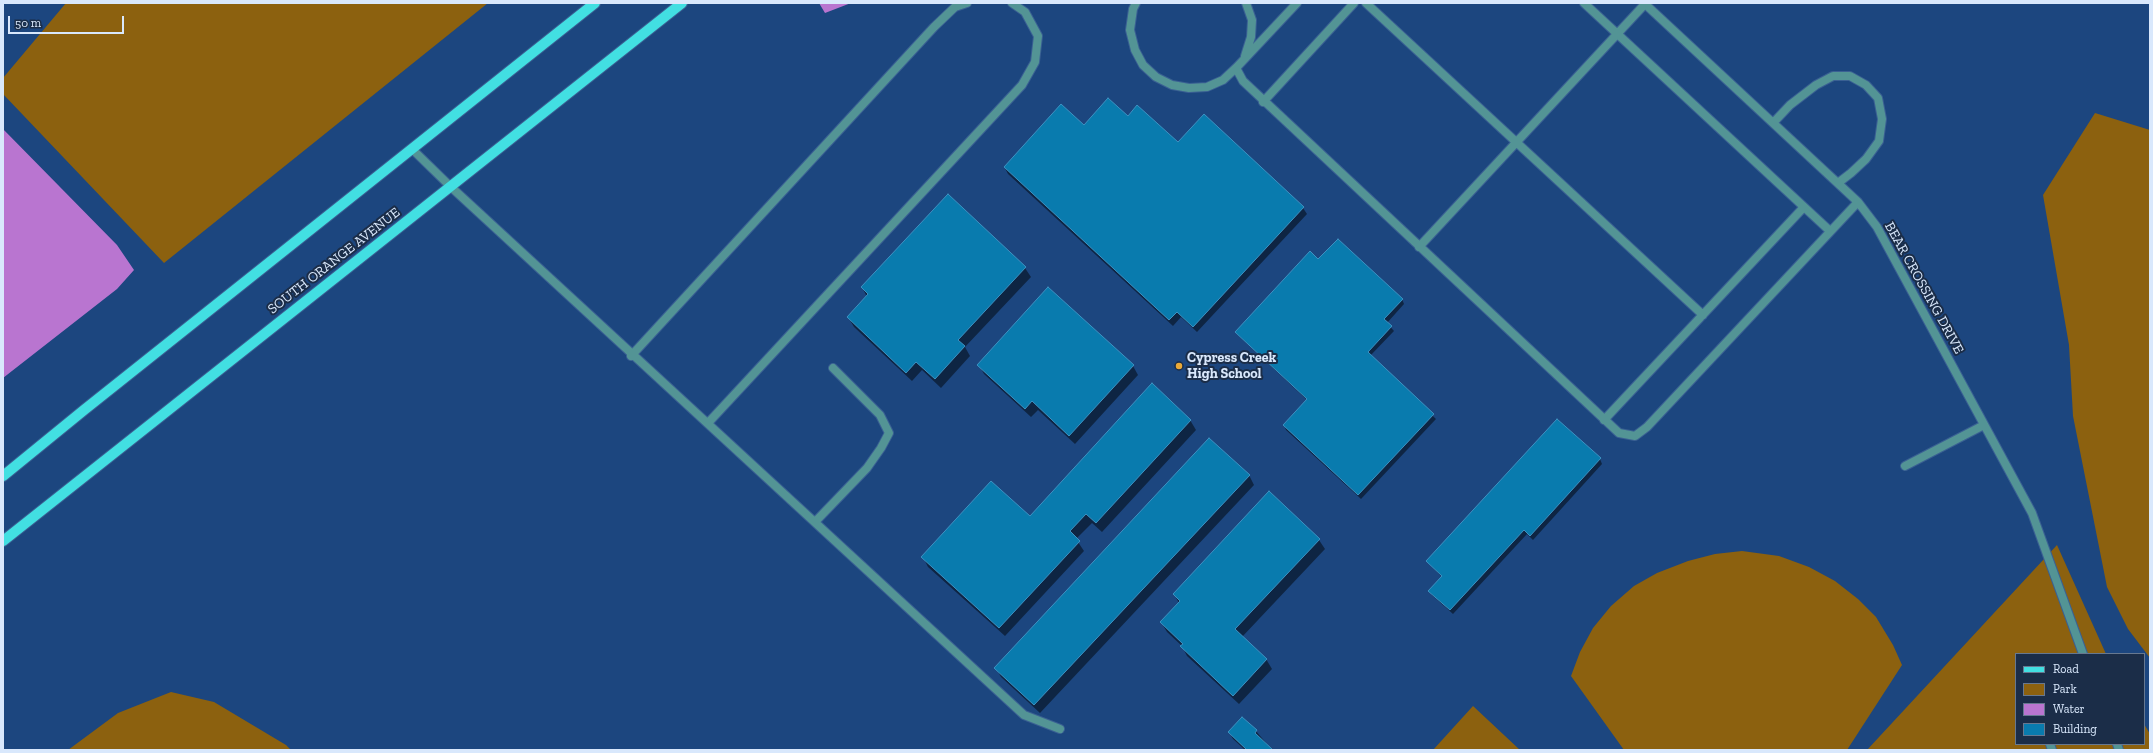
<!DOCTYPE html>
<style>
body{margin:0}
#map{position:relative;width:2153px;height:753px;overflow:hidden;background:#1c467f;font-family:"Zilla Slab",serif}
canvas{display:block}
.frame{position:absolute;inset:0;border:4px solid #d9e8fc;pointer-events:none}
.legend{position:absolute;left:2015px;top:653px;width:130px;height:92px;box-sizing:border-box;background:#1b2d48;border:1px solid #677890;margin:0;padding:5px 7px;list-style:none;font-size:12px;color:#d9e8fc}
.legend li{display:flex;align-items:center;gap:8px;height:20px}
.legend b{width:20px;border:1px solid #677890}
.scale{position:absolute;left:8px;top:16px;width:116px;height:18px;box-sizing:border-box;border:2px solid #d9e8fc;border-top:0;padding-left:5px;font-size:12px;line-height:14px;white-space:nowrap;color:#d9e8fc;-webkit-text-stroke:3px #1b2d48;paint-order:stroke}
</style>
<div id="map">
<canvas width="2153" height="753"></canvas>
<div class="frame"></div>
<ul class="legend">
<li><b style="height:5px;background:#42dfe2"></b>Road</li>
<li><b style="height:11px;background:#8c610f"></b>Park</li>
<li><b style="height:11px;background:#b975d0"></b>Water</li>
<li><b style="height:11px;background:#097bae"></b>Building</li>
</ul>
<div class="scale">50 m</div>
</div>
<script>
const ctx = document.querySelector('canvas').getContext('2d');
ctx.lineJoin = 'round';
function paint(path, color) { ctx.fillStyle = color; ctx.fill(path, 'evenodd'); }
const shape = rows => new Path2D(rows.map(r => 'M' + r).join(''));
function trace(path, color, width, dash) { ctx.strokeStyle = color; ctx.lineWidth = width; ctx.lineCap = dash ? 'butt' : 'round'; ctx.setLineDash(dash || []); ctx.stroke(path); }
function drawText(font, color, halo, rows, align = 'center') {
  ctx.font = font + ' "Zilla Slab",serif'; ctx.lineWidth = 4; ctx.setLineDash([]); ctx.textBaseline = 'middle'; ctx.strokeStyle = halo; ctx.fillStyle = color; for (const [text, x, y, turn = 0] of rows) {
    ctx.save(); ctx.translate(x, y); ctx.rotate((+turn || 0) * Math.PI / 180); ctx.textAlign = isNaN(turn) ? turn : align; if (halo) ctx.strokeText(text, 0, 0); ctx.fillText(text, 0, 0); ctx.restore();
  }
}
paint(shape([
 [66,3,488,3,164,263,3,94,3,78],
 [2095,113,2150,130,2150,658,2128,629,2107,587,2073,416,2069,345,2043,195],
 [2057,545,2106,654,2016,654,2016,744,2144,744,2144,724,2150,734,2150,750,1867,750],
 [1742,551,1779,556,1809,567,1835,581,1858,599,1876,617,1893,645,1902,665,1847,750,1624,750,1571,676,1580,652,1593,628,1611,606,1634,586,1657,573,1688,561,1715,554],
 [171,692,214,702,286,745,291,750,68,750,118,713],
 [1473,706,1520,750,1433,750]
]), '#8c610f');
paint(shape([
 [819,3,851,3,825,13],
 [3,129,117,245,134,270,117,289,3,378]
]), '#b975d0');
paint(shape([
 [1128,117,1303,208,1307,214,1197,332,1181,317,1173,326,1008,174,1005,168,1084,126],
 [948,195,1025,268,1031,277,965,347,970,356,941,388,922,370,912,381,854,327,848,317,867,297,862,287],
 [1318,261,1402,299,1404,304,1387,323,1394,331,1370,356,1436,419,1361,499,1286,430,1284,425,1307,400,1236,333],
 [979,365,1133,366,1138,375,1075,444,1038,410,1031,417,984,374],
 [1190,420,1196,430,1102,532,1092,523,1076,539,1084,551,1005,636,928,567,923,557,1030,517],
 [1600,459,1602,464,1533,540,1527,534,1453,614,1432,595,1430,591,1442,577,1427,561],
 [1249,475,1254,485,1040,713,1001,677,996,668],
 [1319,540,1325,549,1242,637,1266,659,1272,669,1239,704,1187,656,1182,646,1167,632,1161,622,1179,603,1174,594],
 [1256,731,1272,750,1245,750,1233,739,1229,732]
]), '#0007');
const building = shape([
 [1108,98,1128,116,1137,105,1178,142,1204,114,1304,207,1193,327,1177,312,1169,320,1004,167,1061,104,1084,125,1108,98],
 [948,194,1026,267,958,340,965,346,935,379,916,362,906,373,847,317,868,294,861,287,948,194],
 [1338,239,1403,299,1384,319,1392,326,1368,352,1434,414,1358,495,1283,425,1307,399,1235,332,1310,251,1318,259,1338,239],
 [1048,287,1134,365,1069,436,1032,401,1025,409,977,365,1048,287],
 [1152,383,1191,420,1096,523,1086,514,1070,531,1080,541,999,628,921,557,991,481,1030,516,1152,383],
 [1557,419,1601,458,1530,536,1524,530,1450,610,1428,591,1442,576,1426,561,1557,419],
 [1209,438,1250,475,1034,705,994,668,1209,438],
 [1269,491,1320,539,1235,629,1267,659,1233,696,1180,646,1183,644,1160,622,1180,601,1173,594,1269,491],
 [1242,717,1257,730,1255,733,1273,750,1247,750,1228,732,1242,717]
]);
paint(building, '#097bae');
trace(building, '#3e91c1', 1);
const lane = shape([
 [1136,3,1133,9,1130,30,1135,50,1143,65,1156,77,1172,85,1189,88,1207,87,1223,80,1238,66],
 [1297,3,1236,68,1243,81,1619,433,1635,436,1647,427,1858,202],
 [1366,3,1703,315],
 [1584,3,1830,231],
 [1644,3,1858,202,1877,227,2032,513,2083,654],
 [1245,56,1251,37,1252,20,1246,3],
 [1263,102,1354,3],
 [1773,123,1790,105,1816,85,1833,76,1850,76,1866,85,1878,98,1882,119,1879,141,1866,159,1851,173,1838,183],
 [451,187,1024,715,1060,729],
 [1419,247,1645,4],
 [631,356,934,27,955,7,967,3],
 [1604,420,1804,207],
 [708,423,1022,85,1035,62,1038,36,1025,12,1012,3],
 [1905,466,1984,425],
 [815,522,867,468,881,448,889,433,880,415,833,368],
 [2050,744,2052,750],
 [2117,744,2119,750]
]);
const street = shape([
 [412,149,451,187]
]);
const primary = shape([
 [3,476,84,410,595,3],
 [3,541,682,3]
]);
trace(lane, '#3a6093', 10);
trace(street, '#3a6093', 10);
trace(primary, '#3a6093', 12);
trace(lane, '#539495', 8);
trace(street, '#539495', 8);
trace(primary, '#42dfe2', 10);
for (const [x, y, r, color] of [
 [1179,366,4,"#eaaa39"]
]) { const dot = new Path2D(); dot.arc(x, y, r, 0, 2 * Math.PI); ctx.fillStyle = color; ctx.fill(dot); trace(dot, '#1b2d48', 1.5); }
drawText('14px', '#d9e8fc', '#1b2d48', [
 ["SOUTH ORANGE AVENUE",334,261,-38],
 ["BEAR CROSSING DRIVE",1924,288,61]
]);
drawText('bold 14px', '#d9e8fc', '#1b2d48', [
 ["Cypress Creek",1187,358],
 ["High School",1187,374]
], 'left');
</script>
